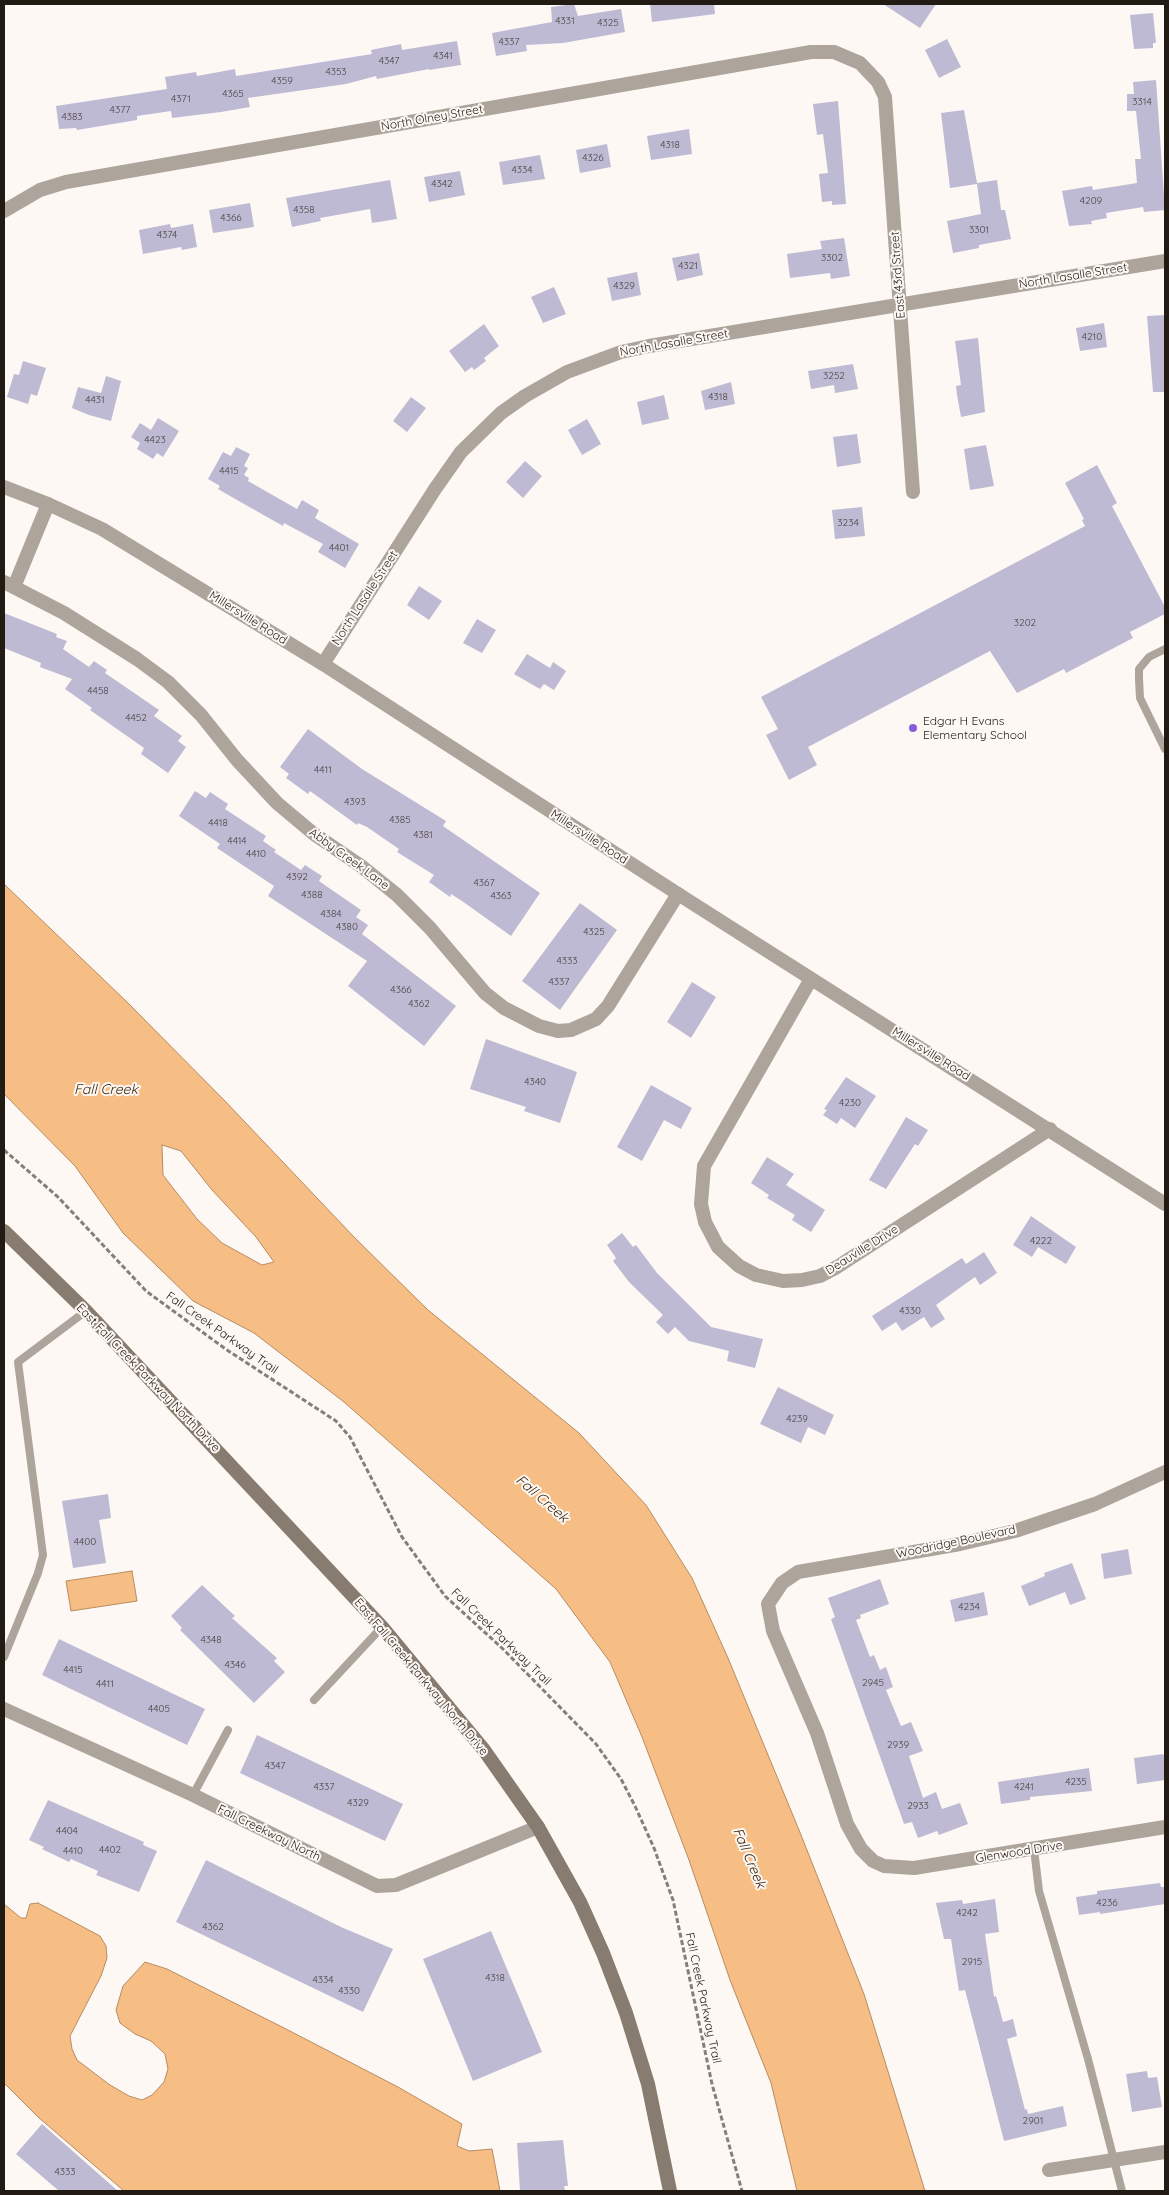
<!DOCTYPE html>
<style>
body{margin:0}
#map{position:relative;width:1169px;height:2195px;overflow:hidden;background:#fdf8f4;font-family:Quicksand,sans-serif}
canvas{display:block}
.frame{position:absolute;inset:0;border:5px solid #221b14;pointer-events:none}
</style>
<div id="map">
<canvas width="1169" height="2195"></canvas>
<div class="frame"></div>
</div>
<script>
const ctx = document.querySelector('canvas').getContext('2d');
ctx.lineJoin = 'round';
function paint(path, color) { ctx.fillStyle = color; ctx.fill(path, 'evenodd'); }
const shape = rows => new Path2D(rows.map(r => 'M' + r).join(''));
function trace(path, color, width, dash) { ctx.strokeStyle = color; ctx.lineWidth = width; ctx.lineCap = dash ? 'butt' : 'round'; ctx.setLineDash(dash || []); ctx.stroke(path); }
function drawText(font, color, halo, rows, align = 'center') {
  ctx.font = font + ' Quicksand,sans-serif'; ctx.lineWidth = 4; ctx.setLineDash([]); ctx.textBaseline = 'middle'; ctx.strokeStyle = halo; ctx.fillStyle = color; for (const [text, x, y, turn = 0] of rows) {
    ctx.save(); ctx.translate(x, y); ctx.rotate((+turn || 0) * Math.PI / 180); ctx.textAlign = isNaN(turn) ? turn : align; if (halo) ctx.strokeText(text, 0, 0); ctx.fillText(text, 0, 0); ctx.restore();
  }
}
const water = shape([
 [4,884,127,1002,225,1101,355,1238,428,1310,579,1433,646,1505,692,1578,728,1658,799,1830,864,1994,925,2191,797,2191,771,2083,730,1980,689,1860,642,1737,610,1662,556,1589,344,1402,254,1333,193,1301,123,1233,75,1166,4,1094,4,884],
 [162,1145,181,1151,212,1190,256,1237,274,1262,262,1265,222,1243,197,1219,163,1175,162,1145],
 [132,1571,137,1601,71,1611,66,1581,132,1571],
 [38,1903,100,1936,106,1946,107,1958,101,1976,70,2036,72,2049,77,2060,110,2085,129,2096,142,2100,152,2095,164,2082,168,2069,165,2054,151,2041,135,2034,120,2023,116,2010,123,1986,145,1962,167,1969,288,2030,398,2087,462,2124,457,2146,469,2151,492,2149,500,2191,124,2191,38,2117,4,2083,4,1904,21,1918,26,1918,30,1904,38,1903]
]);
paint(water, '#f6bd85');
trace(water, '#b68c63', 1);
paint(shape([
 [574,4,578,16,621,9,625,32,563,43,526,45,527,51,496,56,492,33,552,22,551,7],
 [650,4,714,4,715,14,652,22],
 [883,4,936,4,920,28],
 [1153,13,1156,43,1153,43,1153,48,1134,49,1130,15],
 [947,39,961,67,939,78,925,50],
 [457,41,461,65,429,70,429,69,377,79,376,76,346,84,248,98,250,107,221,112,172,118,171,111,137,116,137,120,77,130,76,128,59,129,56,106,167,89,165,77,196,72,197,76,235,69,236,76,372,54,371,50,401,44,402,50],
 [1156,80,1165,210,1144,212,1143,207,1106,213,1107,218,1091,221,1092,224,1069,226,1062,191,1092,186,1093,190,1137,183,1135,159,1141,159,1136,111,1127,111,1127,94,1134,94,1133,82],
 [838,101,846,204,832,205,832,201,822,202,819,174,828,173,823,134,817,135,813,104],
 [964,110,977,183,997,180,1001,210,1005,210,1011,239,979,245,979,248,953,253,947,221,981,214,977,184,950,188,941,113],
 [689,129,692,154,651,160,647,136],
 [607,144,611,167,580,173,576,150],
 [540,155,545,179,503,185,499,162],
 [460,171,465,195,429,202,424,177],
 [390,180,397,219,372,223,370,209,320,218,321,221,292,227,286,198],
 [250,203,254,227,213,233,209,210],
 [170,224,171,228,193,224,197,247,182,250,181,247,143,254,139,230],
 [844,238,850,276,831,279,830,273,790,278,787,254,822,249,820,241],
 [699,253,703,275,677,281,672,258],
 [637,272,641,295,612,301,607,278],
 [554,287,566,314,543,323,531,297],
 [1165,315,1165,392,1153,392,1147,316],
 [1104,323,1107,347,1080,351,1076,328],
 [484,324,499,346,484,358,486,361,474,370,472,367,465,372,449,351],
 [978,338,985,412,961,417,957,395,956,386,961,385,955,341],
 [23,361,46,368,37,396,31,394,28,404,7,397,14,374,19,375],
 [853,364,858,389,835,393,834,385,811,389,808,371],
 [106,376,121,381,111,421,89,415,72,408,78,387,101,393],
 [731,382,735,404,705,410,701,391],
 [664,395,669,419,642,425,637,402],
 [411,397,426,408,407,432,393,421],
 [158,418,179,431,163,457,157,453,153,459,137,449,140,443,131,437,140,423,151,430],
 [587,419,601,444,582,455,568,430],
 [857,434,861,463,837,467,833,437],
 [986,445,994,486,970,490,964,449],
 [236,447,250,454,244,466,248,468,244,475,249,478,248,481,297,509,302,500,319,510,315,518,359,544,345,568,318,552,323,544,284,523,283,526,237,500,218,489,220,486,208,479,223,452,231,456],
 [525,461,542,476,523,498,506,482],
 [1097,465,1117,503,1112,506,1165,607,1165,614,1130,632,1133,638,1066,673,1064,669,1017,693,990,651,808,747,817,765,789,780,766,735,778,729,761,697,1085,526,1082,520,1084,519,1065,483],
 [862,507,865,536,835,539,832,510],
 [419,586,442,601,429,620,407,605],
 [4,613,57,634,56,637,67,641,63,649,89,667,94,661,107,670,105,673,159,710,154,716,182,736,178,741,186,747,168,773,141,754,144,748,90,710,92,708,65,689,72,679,40,667,41,663,4,648],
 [477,619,496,630,482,653,463,643],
 [527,654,550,668,553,662,566,671,554,690,544,684,540,689,514,674],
 [308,729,362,769,446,821,443,826,540,893,511,936,462,901,451,894,450,897,429,882,434,875,397,852,399,849,367,827,358,823,357,825,310,791,308,794,286,778,289,774,280,767],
 [195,791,206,798,210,792,228,804,225,809,266,836,263,841,276,850,274,852,301,870,305,865,322,876,319,881,361,910,356,917,368,925,362,934,456,1006,424,1046,348,986,367,961,268,896,274,886,217,848,220,844,179,816],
 [580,903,617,930,560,1010,522,981],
 [692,982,716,997,691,1038,667,1022],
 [486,1039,577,1072,560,1123,524,1111,526,1107,470,1089],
 [846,1077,876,1096,855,1128,841,1118,837,1124,823,1115,827,1110,824,1109],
 [651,1085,692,1108,681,1129,664,1120,642,1161,617,1147],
 [906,1117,928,1130,918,1146,915,1144,886,1189,869,1180],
 [767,1157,794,1174,786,1185,825,1210,811,1232,792,1220,795,1215,767,1198,769,1195,751,1183],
 [1031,1216,1076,1247,1066,1264,1038,1247,1032,1257,1013,1245],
 [622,1233,633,1247,636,1245,657,1273,711,1327,763,1339,755,1368,727,1361,729,1351,689,1341,675,1327,668,1334,656,1322,663,1315,629,1282,613,1261,616,1258,607,1245],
 [984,1252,997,1273,980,1285,975,1277,936,1305,945,1319,931,1328,924,1317,902,1331,896,1322,882,1331,872,1316,962,1258,966,1264],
 [778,1387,834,1415,825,1435,808,1427,801,1443,760,1424],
 [108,1494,111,1518,99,1520,106,1563,73,1568,62,1501],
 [1128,1549,1132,1574,1104,1579,1101,1554],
 [1072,1563,1086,1599,1070,1605,1065,1592,1029,1606,1021,1586,1045,1576,1044,1573],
 [880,1579,889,1604,860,1615,861,1618,856,1620,870,1657,874,1655,880,1670,886,1667,893,1687,886,1690,901,1726,911,1722,923,1751,909,1756,923,1798,936,1792,942,1809,960,1803,968,1824,939,1835,937,1831,918,1838,912,1822,904,1824,831,1619,835,1617,828,1598],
 [202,1585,235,1616,232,1618,277,1658,274,1661,285,1672,254,1703,180,1630,182,1628,171,1616],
 [984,1592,988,1615,955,1622,950,1600],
 [59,1639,205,1709,187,1745,42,1675],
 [257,1735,403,1804,385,1841,240,1773],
 [1163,1754,1165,1758,1165,1780,1137,1784,1134,1758],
 [1089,1768,1092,1791,1030,1797,1030,1800,1001,1804,998,1782],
 [48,1800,144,1842,143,1845,157,1851,139,1892,96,1875,98,1871,71,1859,69,1862,42,1849,44,1847,29,1840],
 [206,1860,341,1927,393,1949,363,2012,176,1922],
 [1160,1883,1161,1887,1165,1887,1165,1904,1100,1914,1100,1912,1079,1915,1076,1897,1097,1894,1097,1891],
 [995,1899,999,1932,985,1934,994,1997,996,1996,1003,2022,1013,2019,1017,2036,1007,2039,1025,2110,1027,2109,1028,2114,1063,2106,1067,2126,1004,2141,965,1990,959,1991,951,1939,944,1939,936,1903,962,1900,963,1904],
 [491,1931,542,2052,473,2081,423,1959],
 [1147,2071,1148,2078,1157,2077,1162,2107,1132,2112,1126,2074],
 [42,2124,118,2191,59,2191,16,2154],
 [563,2140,568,2186,564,2186,565,2191,520,2191,517,2143]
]), '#bfbad3');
trace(shape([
 [4,1150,58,1197,146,1291,227,1350,336,1421,350,1437,402,1537,445,1596,503,1649,596,1744,621,1779,635,1806,654,1848,673,1900,712,2084,742,2191]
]), '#857f79', 3, [5, 2.5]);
trace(shape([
 [1165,649,1149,657,1139,669,1139,679,1140,698,1165,749],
 [4,1657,38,1573,43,1555,18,1362,86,1311],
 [314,1700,382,1627],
 [193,1795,228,1730],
 [1034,1849,1039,1891,1088,2059,1122,2191]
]), '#ada49c', 8);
trace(shape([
 [4,211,40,190,66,182,811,52,834,52,860,63,878,82,885,97,913,492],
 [4,582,64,613,137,659,168,682,201,715,237,760,277,803,314,834,361,866,397,895,430,928,485,993,504,1008,539,1026,558,1031,571,1030,596,1019,608,1006,678,894],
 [14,587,48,504],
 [323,664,435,489,461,452,501,413,525,396,567,372,621,352,649,346,1165,261],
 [811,979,704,1166,701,1204,705,1222,718,1247,739,1266,756,1275,783,1281,802,1280,820,1276,837,1267,1050,1129],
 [1165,1472,1095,1504,1015,1531,960,1544,798,1572,782,1583,768,1604,773,1631,817,1733,847,1824,861,1849,873,1861,884,1866,914,1868,1165,1827],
 [4,1709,193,1795,377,1886,396,1885,538,1827],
 [1049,2170,1165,2152]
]), '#ada49c', 14);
trace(shape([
 [4,487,48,504,102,529,323,664,678,894,1165,1204]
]), '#ada49c', 14);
trace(shape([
 [4,1231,86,1311,382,1627,484,1750,538,1827,580,1902,603,1953,626,2013,648,2084,670,2191]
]), '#887b6f', 14);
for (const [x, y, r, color] of [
 [913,728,5,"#845dd7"]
]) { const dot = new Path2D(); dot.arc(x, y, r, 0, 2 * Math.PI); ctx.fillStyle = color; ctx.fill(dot); trace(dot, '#fdf8f4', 2); }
drawText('10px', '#494344', null, [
 ["4331",565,21],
 ["4325",608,23],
 ["4337",509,42],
 ["4341",443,56],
 ["4347",389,61],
 ["4353",336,72],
 ["4359",282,81],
 ["4365",233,94],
 ["4371",181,99],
 ["3314",1142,102],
 ["4377",120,110],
 ["4383",72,117],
 ["4318",670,145],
 ["4326",593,158],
 ["4334",522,170],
 ["4342",442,184],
 ["4209",1091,201],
 ["4358",304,210],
 ["4366",231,218],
 ["3301",979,230],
 ["4374",167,235],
 ["3302",832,258],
 ["4321",688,266],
 ["4329",624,286],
 ["4210",1092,337],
 ["3252",834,376],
 ["4318",718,397],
 ["4431",95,400],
 ["4423",155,440],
 ["4415",229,471],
 ["3234",848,523],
 ["4401",339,548],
 ["3202",1025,623],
 ["4458",98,691],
 ["4452",136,718],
 ["4411",323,770],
 ["4393",355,802],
 ["4385",400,820],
 ["4418",218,823],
 ["4381",423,835],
 ["4414",237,841],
 ["4410",256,854],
 ["4392",297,877],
 ["4367",484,883],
 ["4388",312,895],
 ["4363",501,896],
 ["4384",331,914],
 ["4380",347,927],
 ["4325",594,932],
 ["4333",567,961],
 ["4337",559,982],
 ["4366",401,990],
 ["4362",419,1004],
 ["4340",535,1082],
 ["4230",850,1103],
 ["4222",1041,1241],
 ["4330",910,1311],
 ["4239",797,1419],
 ["4400",85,1542],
 ["4234",969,1607],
 ["4348",211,1640],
 ["4346",235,1665],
 ["4415",73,1670],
 ["2945",873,1683],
 ["4411",105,1684],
 ["4405",159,1709],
 ["2939",898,1745],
 ["4347",275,1766],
 ["4235",1076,1782],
 ["4337",324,1787],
 ["4241",1024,1787],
 ["4329",358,1803],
 ["2933",918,1806],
 ["4404",67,1831],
 ["4402",110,1850],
 ["4410",73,1851],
 ["4236",1107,1903],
 ["4242",967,1913],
 ["4362",213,1927],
 ["2915",972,1962],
 ["4318",495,1978],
 ["4334",323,1980],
 ["4330",349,1991],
 ["2901",1033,2121],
 ["4333",65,2172]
]);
drawText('12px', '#221b14', '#fdf8f4', [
 ["North Olney Street",432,118,-10],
 ["East 43rd Street",898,275,-94],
 ["North Lasalle Street",1073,276,-9],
 ["North Lasalle Street",674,343,-10],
 ["North Lasalle Street",365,598,-57],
 ["Millersville Road",248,618,32],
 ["Millersville Road",589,837,33],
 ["Abby Creek Lane",349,859,36],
 ["Millersville Road",931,1054,32],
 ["Deauville Drive",862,1250,-32],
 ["Fall Creek Parkway Trail",222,1333,35],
 ["East Fall Creek Parkway North Drive",148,1378,46],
 ["Woodridge Boulevard",956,1542,-12],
 ["Fall Creek Parkway Trail",501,1637,44],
 ["East Fall Creek Parkway North Drive",421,1677,50],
 ["Fall Creekway North",269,1833,26],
 ["Glenwood Drive",1019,1852,-9],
 ["Fall Creek Parkway Trail",703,1998,78]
]);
drawText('12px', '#221b14', '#fdf8f4', [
 ["Edgar H Evans",923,721],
 ["Elementary School",923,735]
], 'left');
drawText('italic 14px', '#3b240c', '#fdf8f4', [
 ["Fall Creek",106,1090],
 ["Fall Creek",542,1499,41],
 ["Fall Creek",749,1858,67]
]);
</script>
